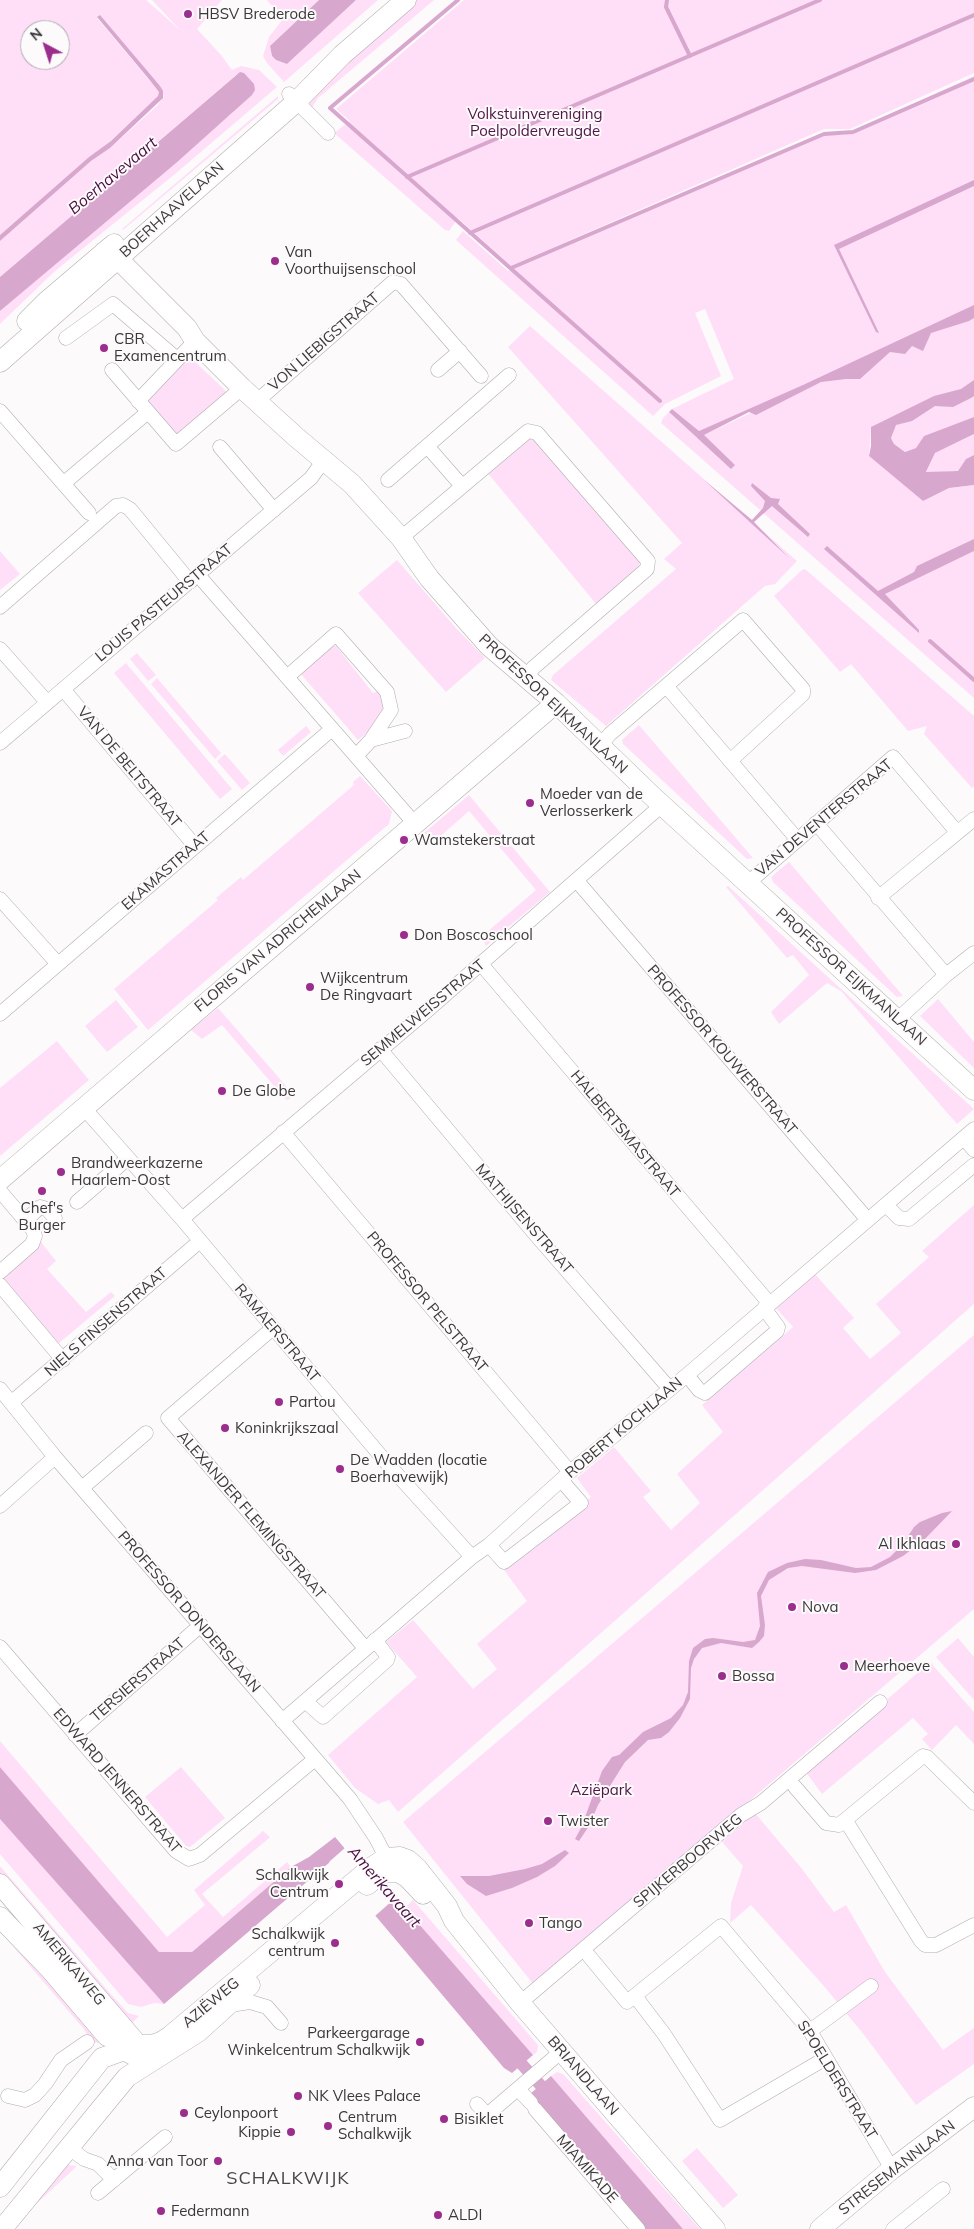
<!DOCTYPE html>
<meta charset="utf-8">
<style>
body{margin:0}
#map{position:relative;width:974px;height:2229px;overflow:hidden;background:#fdfafc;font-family:Mulish,sans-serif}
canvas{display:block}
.north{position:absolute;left:20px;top:20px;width:50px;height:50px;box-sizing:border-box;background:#fdfafc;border:1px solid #afacae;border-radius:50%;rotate:320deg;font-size:14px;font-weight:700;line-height:20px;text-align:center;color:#3a3839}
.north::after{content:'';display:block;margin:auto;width:18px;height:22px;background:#9b2d8c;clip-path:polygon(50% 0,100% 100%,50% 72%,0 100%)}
</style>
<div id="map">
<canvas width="974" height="2229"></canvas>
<div class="north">N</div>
</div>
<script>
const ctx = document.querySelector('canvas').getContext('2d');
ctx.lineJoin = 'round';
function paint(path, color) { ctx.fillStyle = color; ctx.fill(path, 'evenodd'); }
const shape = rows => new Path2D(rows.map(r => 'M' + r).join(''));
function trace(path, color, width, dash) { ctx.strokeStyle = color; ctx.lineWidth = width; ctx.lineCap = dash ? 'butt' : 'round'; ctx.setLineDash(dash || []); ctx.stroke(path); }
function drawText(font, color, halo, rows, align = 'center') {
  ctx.font = font + ' Mulish,sans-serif'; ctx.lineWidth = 4; ctx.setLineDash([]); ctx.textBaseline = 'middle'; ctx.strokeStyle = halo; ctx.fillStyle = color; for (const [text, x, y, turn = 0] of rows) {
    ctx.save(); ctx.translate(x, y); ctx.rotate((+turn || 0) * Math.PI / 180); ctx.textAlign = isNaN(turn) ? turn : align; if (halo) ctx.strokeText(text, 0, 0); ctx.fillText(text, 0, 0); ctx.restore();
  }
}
paint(shape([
 [0,0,146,0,180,30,152,0,222,0,197,29,221,55,232,70,241,66,259,70,277,87,175,174,55,271,0,324,0,311,231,114,249,79,244,73,236,75,0,277,0,241,91,161,110,148,157,106,164,96,100,15,97,18,155,87,159,92,158,96,111,141,89,157,0,235],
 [30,30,60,30,60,60,30,60],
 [267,0,319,0,270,46,272,56,276,60,287,64,356,0,378,0,284,82,267,63,263,56,269,37,283,19],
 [416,0,434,0,318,98,310,111,305,97],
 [464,0,974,0,974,73,850,129,824,129,511,266,458,218,449,231,445,230,334,133,350,121,336,109],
 [974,76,974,417,924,436,916,448,905,452,894,444,891,438,895,425,871,427,869,456,923,501,949,488,974,485,974,698,661,423,663,418,669,412,697,438,755,411,752,408,699,431,672,409,734,379,705,309,695,313,721,376,665,404,653,416,456,240,463,231,508,271,822,135,844,135],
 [278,96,278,99,123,230,122,229],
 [530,326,797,561,775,584,765,586,758,592,606,726,551,680,553,675,676,569,664,559,682,543,508,347],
 [188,355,228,393,180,434,174,435,146,405,148,398],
 [974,434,974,455,966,459,958,471,926,473,935,453],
 [531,437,640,562,639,568,597,605,486,471],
 [0,551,20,574,0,590],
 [397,560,456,628,485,658,446,692,358,593],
 [805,569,974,716,974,786,972,788,924,734,927,726,908,731,851,664,840,672,774,596,802,570],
 [332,646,336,646,373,693,383,690,385,710,368,732,358,740,300,673],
 [137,653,156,675,148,681,130,659],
 [126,663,232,789,220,799,114,673],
 [157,678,221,753,215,759,151,684],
 [639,725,753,858,747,859,623,744,622,740],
 [306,726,311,732,283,756,278,750],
 [225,754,250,783,242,790,217,761],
 [360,776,392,811,389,824,148,1030,114,989,218,900,216,898,241,877,243,880,354,785,353,782],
 [469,795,550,892,486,946,483,939,487,932,536,890,469,811,436,840,429,838,424,833],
 [789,862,903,996,897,997,773,882,771,877],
 [728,886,873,1018,974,1109,957,1124,841,991,827,983,779,1024,771,1012,809,975,793,955,787,958,726,887],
 [938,999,974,1042,974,1068,920,1016],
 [116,1000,138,1027,107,1052,85,1026],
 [218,1008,294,1095,290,1099,286,1100,222,1025,202,1039,191,1030],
 [57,1041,89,1080,0,1156,0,1088],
 [974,1205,974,1304,398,1812,389,1800,378,1804,355,1788,328,1755,417,1677,386,1642,413,1620,473,1689,497,1669,477,1644,527,1601,504,1570,591,1497,577,1478,614,1447,651,1491,643,1497,671,1530,700,1503,677,1474,723,1432,702,1405,793,1327,775,1307,815,1274,854,1318,843,1328,870,1359,901,1333,876,1304,929,1257,922,1251],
 [41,1242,56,1261,47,1269,86,1312,111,1292,115,1296,58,1344,3,1282,4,1273],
 [974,1335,974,1609,534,1985,403,1822],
 [958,1638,974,1657,974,1700,936,1657],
 [930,1662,974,1712,974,1744,956,1725,932,1750,922,1739,928,1734,913,1718,822,1794,805,1771],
 [0,1741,167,1937,205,1905,194,1890,263,1831,270,1837,268,1839,202,1894,223,1917,287,1862,291,1867,192,1952,159,1952,0,1767],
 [181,1767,225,1818,190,1847,186,1846,145,1797],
 [755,1813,802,1869,834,1912,846,1905,885,1972,943,2050,974,2028,974,2064,916,2105,865,2036,823,1985,751,1905,730,1923,731,1903,743,1866,722,1842],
 [0,1819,164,2004,154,2003,141,2007,128,2004,0,1854],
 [0,1866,109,1992,128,2013,139,2016,130,2025,0,1874],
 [413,1900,538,2045,537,2052,533,2055,405,1908],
 [0,1931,95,2030,99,2043,92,2042,83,2028],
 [557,2072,563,2074,700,2229,683,2229,551,2076],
 [697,2148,738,2195,723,2208,682,2161],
 [68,2165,77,2166,17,2222,60,2168]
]), '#fedff7');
paint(shape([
 [319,0,356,0,287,64,276,60,272,56,270,46],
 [100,15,160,86,163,91,163,98,110,148,91,161,0,241,0,235,89,157,111,141,158,96,159,92,148,78,97,17],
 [240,72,244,73,254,84,255,90,252,95,176,163,0,311,0,277],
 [974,180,974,186,839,249,879,333,876,332,834,245],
 [974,305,974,318,969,321,931,333,923,351,912,346,905,354,890,352,860,379,846,379,821,382,756,415,749,412,704,435,735,465,731,469,669,412,672,409,699,431,803,385],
 [974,380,974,396,971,398,953,407,935,406,912,421,896,425,891,438,894,444,905,452,916,448,924,436,974,417,974,434,935,453,926,472,958,471,966,459,974,455,974,485,949,488,923,501,869,456,871,446,871,427,934,396,961,389],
 [703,479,752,520,763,508,765,501,751,486,752,483,771,498,780,499,778,504,810,534,808,537,772,506,754,522,789,558],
 [974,539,974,551,885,594,919,630,919,633,824,549,827,546,878,591,914,572,917,566],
 [952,1511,923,1541,903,1556,876,1570,855,1573,802,1566,788,1568,769,1580,761,1596,765,1625,764,1636,759,1642,752,1648,721,1643,702,1648,694,1659,691,1668,690,1699,680,1718,669,1732,661,1738,648,1740,625,1762,598,1805,589,1826,579,1841,575,1839,581,1828,602,1771,612,1757,619,1755,643,1732,671,1718,683,1705,688,1692,689,1661,693,1648,705,1639,713,1638,743,1642,755,1640,760,1626,757,1593,768,1572,787,1563,805,1559,821,1560,856,1568,871,1567,890,1557,903,1544,914,1527,920,1522,942,1513],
 [0,1767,159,1952,192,1952,291,1867,309,1857,335,1837,399,1912,405,1908,533,2055,512,2073,504,2068,330,1862,164,2004,0,1819],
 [565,1850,569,1853,555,1866,537,1877,512,1888,486,1896,467,1884,460,1876,489,1876,525,1869,542,1864],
 [551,2076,683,2229,645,2229,530,2094]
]), '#d8a7cd');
paint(shape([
 [346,1847,392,1901,375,1916,329,1862]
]), '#fdfafc');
trace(shape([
 [458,0,330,108,660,401],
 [667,0,666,7,690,56],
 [407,177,820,0],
 [470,233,974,15],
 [511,268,824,134,853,132,974,79],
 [930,641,974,680]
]), '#d8a7cd', 4);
trace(shape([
 [511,2052,551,2097]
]), '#d8a7cd', 12);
const street = shape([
 [289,94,328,133],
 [66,338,113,304,177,359],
 [112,370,176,444,242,388],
 [438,370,460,351],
 [138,401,195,341],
 [256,402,393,282,401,284,481,376],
 [0,411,89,513],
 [427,446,462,486],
 [220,447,274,510],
 [388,480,509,375],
 [64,483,148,412],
 [401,538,528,431,537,433,648,561,647,569,533,668,527,677],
 [198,575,416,825],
 [0,607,116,506,123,505,130,509,190,582],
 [0,649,47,702],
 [287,677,336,634,387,692,391,710,371,740,356,756],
 [667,687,797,839],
 [63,689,195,846],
 [371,740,405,731],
 [0,743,311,478,324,460],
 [600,746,610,734,743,620,803,689,803,694,730,761],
 [816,823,946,975],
 [577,881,867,1219],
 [748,883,893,757,957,832],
 [878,898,974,819],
 [0,899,58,964],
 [481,964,770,1304],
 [0,1014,332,729],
 [898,1019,946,975,974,953],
 [380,1049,535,1234,669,1388],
 [83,1107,182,1219,385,1461,472,1557],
 [283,1132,570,1472],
 [964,1138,974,1150],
 [0,1191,33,1230,35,1236,32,1244,0,1272],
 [77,1202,127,1159],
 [886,1205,899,1218,909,1219,974,1165],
 [182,1219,429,1009,662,805],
 [25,1221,40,1207,47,1209,55,1218],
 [0,1285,63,1360],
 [273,1328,168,1418,365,1648],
 [687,1375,699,1390,705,1393,777,1331,778,1327,764,1308],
 [0,1389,55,1457,350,1799,376,1838,390,1865],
 [12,1402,200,1241],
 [82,1488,146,1433],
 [0,1506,55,1457],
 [489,1545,504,1562,581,1503,562,1481],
 [0,1647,176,1851,189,1859,200,1855,315,1759],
 [305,1701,323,1717,387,1660,388,1657,375,1640],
 [282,1721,472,1557,489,1545,570,1472,687,1375,974,1129],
 [75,1735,201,1625],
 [795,1787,826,1823,839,1825,923,1756,927,1757,974,1803],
 [846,1821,921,1941,925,1945,936,1945,974,1925],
 [589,1956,627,2002,721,1926,810,2031,892,2169],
 [635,1996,664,2034,720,2120,826,2058],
 [520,2003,741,1815,761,1803,880,1702],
 [230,2005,250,2002,267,2007,281,2023],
 [810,2031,871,1986],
 [518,2089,531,2103],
 [8,2096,25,2100,35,2095,45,2084,61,2060,87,2042],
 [477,2104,487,2115,562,2051],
 [535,2109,638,2229],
 [69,2148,84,2159,98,2164,114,2180],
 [98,2193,165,2137],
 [893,2229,943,2189]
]);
const secondary = shape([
 [104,252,118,259,187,328,195,341,242,388,296,437,352,484,401,538,429,578,489,646,556,703,651,795,974,1090],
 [27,321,47,301,114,244],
 [0,362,296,102,342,55,406,0],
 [0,1180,556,703],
 [0,1884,138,2045],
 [367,1885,379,1875,386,1872,398,1872,407,1877,423,1894],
 [0,1917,50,1969,107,2036,113,2038,124,2050,135,2056],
 [0,2187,102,2058,138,2045,152,2045,161,2042,169,2037,372,1867,386,1858,400,1857,408,1860,417,1868,447,1906,454,1921,520,2003,715,2229],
 [2,2229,127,2077,198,2032,250,1985],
 [820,2229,892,2169,974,2107]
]);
trace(street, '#b0adaf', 15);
trace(secondary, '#b0adaf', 21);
trace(street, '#fff', 14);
trace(secondary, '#fff', 20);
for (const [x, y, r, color] of [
 [188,14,5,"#9b2d8c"],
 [275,261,5,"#9b2d8c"],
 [104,348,5,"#9b2d8c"],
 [530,803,5,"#9b2d8c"],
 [404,840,5,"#9b2d8c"],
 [404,935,5,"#9b2d8c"],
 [310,987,5,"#9b2d8c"],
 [222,1091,5,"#9b2d8c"],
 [61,1172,5,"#9b2d8c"],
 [42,1191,5,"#9b2d8c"],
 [279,1402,5,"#9b2d8c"],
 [225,1428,5,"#9b2d8c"],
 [340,1469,5,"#9b2d8c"],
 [956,1544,5,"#9b2d8c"],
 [792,1607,5,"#9b2d8c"],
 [844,1666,5,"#9b2d8c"],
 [722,1676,5,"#9b2d8c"],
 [548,1821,5,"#9b2d8c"],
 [339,1884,5,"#9b2d8c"],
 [529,1923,5,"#9b2d8c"],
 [335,1943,5,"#9b2d8c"],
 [420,2042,5,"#9b2d8c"],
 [298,2096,5,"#9b2d8c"],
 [184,2113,5,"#9b2d8c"],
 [444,2119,5,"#9b2d8c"],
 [328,2126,5,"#9b2d8c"],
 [291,2132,5,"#9b2d8c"],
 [218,2161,5,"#9b2d8c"],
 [161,2211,5,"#9b2d8c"],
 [438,2215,5,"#9b2d8c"]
]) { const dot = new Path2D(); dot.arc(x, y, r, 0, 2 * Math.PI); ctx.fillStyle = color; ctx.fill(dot); trace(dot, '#fdfafc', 2); }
drawText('15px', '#3a3839', '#fdfafc', [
 ["HBSV Brederode",198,14],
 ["Van",285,252],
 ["Voorthuijsenschool",285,269],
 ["CBR",114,339],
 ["Examencentrum",114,356],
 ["Moeder van de",540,794],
 ["Verlosserkerk",540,811],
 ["Wamstekerstraat",414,840],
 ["Don Boscoschool",414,935],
 ["Wijkcentrum",320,978],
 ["De Ringvaart",320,995],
 ["De Globe",232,1091],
 ["Brandweerkazerne",71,1163],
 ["Haarlem-Oost",71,1180],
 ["Chef's",42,1208,"center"],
 ["Burger",42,1225,"center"],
 ["Partou",289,1402],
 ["Koninkrijkszaal",235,1428],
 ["De Wadden (locatie",350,1460],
 ["Boerhavewijk)",350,1477],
 ["Al Ikhlaas",946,1544,"right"],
 ["Nova",802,1607],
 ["Meerhoeve",854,1666],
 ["Bossa",732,1676],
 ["Twister",558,1821],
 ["Schalkwijk",329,1875,"right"],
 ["Centrum",329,1892,"right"],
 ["Tango",539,1923],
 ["Schalkwijk",325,1934,"right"],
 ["centrum",325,1951,"right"],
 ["Parkeergarage",410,2033,"right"],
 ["Winkelcentrum Schalkwijk",410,2050,"right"],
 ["NK Vlees Palace",308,2096],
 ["Ceylonpoort",194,2113],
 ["Centrum",338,2117],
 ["Schalkwijk",338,2134],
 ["Bisiklet",454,2119],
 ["Kippie",281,2132,"right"],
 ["Anna van Toor",208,2161,"right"],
 ["Federmann",171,2211],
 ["ALDI",448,2215]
], 'left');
drawText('15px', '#4d1445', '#fdfafc', [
 ["Volkstuinvereniging",535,114],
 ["Poelpoldervreugde",535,131],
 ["Aziëpark",601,1790]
]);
drawText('15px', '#3a3839', '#fdfafc', [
 ["BOERHAAVELAAN",172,210,-42],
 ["VON LIEBIGSTRAAT",324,342,-41],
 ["LOUIS PASTEURSTRAAT",164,603,-40],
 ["PROFESSOR EIJKMANLAAN",553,704,43],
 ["VAN DE BELTSTRAAT",129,767,50],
 ["VAN DEVENTERSTRAAT",824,818,-40],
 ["EKAMASTRAAT",166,871,-41],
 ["FLORIS VAN ADRICHEMLAAN",278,941,-40],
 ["PROFESSOR EIJKMANLAAN",851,977,42],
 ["SEMMELWEISSTRAAT",423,1013,-40],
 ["PROFESSOR KOUWERSTRAAT",722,1050,49],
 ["HALBERTSMASTRAAT",625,1134,50],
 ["MATHIJSENSTRAAT",524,1219,49],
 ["PROFESSOR PELSTRAAT",427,1302,50],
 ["NIELS FINSENSTRAAT",106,1322,-41],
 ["RAMAERSTRAAT",277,1333,50],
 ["ROBERT KOCHLAAN",624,1428,-40],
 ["ALEXANDER FLEMINGSTRAAT",251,1515,49],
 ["PROFESSOR DONDERSLAAN",189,1612,49],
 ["TERSIERSTRAAT",138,1680,-41],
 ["EDWARD JENNERSTRAAT",117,1781,49],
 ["SPIJKERBOORWEG",688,1861,-40],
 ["AMERIKAWEG",69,1964,50],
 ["AZIËWEG",211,2003,-40],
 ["BRIANDLAAN",583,2076,49],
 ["SPOELDERSTRAAT",837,2080,58],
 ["STRESEMANNLAAN",897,2168,-38],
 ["MIAMIKADE",587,2169,49]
]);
drawText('italic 16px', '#460c3e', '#fdfafc', [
 ["Boerhavevaart",113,176,-40],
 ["Amerikavaart",384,1887,49]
]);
ctx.letterSpacing = '1px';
drawText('18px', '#474547', '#fdfafc', [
 ["SCHALKWIJK",288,2179]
]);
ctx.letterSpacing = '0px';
</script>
